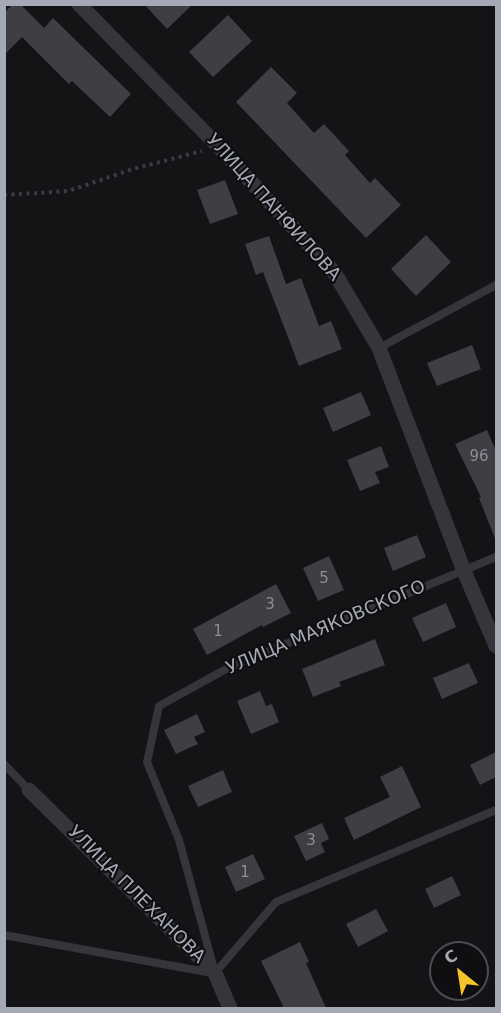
<!DOCTYPE html>
<meta charset="utf-8">
<style>
body{margin:0}
#map{position:relative;width:501px;height:1013px;overflow:hidden;background:#141416;font-family:"DejaVu Sans",sans-serif}
canvas{display:block}
.frame{position:absolute;inset:0;border:6px solid #a5a9b6;pointer-events:none}
.north{position:absolute;left:429px;top:941px;width:60px;height:60px;box-sizing:border-box;background:#0f0f11;border:2px solid #4b4d53;border-radius:50%;rotate:330deg;font-size:16px;font-weight:700;line-height:24px;text-align:center;color:#a5a9b6}
.north::after{content:'';display:block;margin:auto;width:21px;height:27px;background:#f6c32b;clip-path:polygon(50% 0,100% 100%,50% 72%,0 100%)}
</style>
<div id="map">
<canvas width="501" height="1013"></canvas>
<div class="frame"></div>
<div class="north">С</div>
</div>
<script>
const ctx = document.querySelector('canvas').getContext('2d');
ctx.lineJoin = 'round';
function paint(path, color) { ctx.fillStyle = color; ctx.fill(path, 'evenodd'); }
const shape = rows => new Path2D(rows.map(r => 'M' + r).join(''));
function trace(path, color, width, dash) { ctx.strokeStyle = color; ctx.lineWidth = width; ctx.lineCap = dash ? 'butt' : 'round'; ctx.setLineDash(dash || []); ctx.stroke(path); }
function drawText(font, color, halo, rows, align = 'center') {
  ctx.font = font + ' "DejaVu Sans",sans-serif'; ctx.lineWidth = 4.5; ctx.setLineDash([]); ctx.textBaseline = 'middle'; ctx.strokeStyle = halo; ctx.fillStyle = color; for (const [text, x, y, turn = 0] of rows) {
    ctx.save(); ctx.translate(x, y); ctx.rotate((+turn || 0) * Math.PI / 180); ctx.textAlign = isNaN(turn) ? turn : align; if (halo) ctx.strokeText(text, 0, 0); ctx.fillText(text, 0, 0); ctx.restore();
  }
}
paint(shape([
 [13,4,20,4,44,28,53,18,131,94,110,117,72,81,69,84,22,37,4,55,4,13],
 [144,4,193,4,167,29],
 [228,15,252,41,213,77,189,52],
 [271,67,297,93,287,103,314,133,324,124,349,151,345,155,370,183,375,178,401,205,366,238,236,102],
 [225,180,238,214,210,224,197,190],
 [426,235,451,262,416,296,391,269],
 [269,236,286,284,301,278,319,326,331,321,342,349,299,366,263,272,256,275,245,244],
 [472,345,481,369,437,386,427,363],
 [361,392,371,415,333,432,323,408],
 [487,430,496,451,496,541,479,498,481,497,455,444],
 [381,446,389,467,375,472,380,483,360,491,347,460],
 [417,535,426,557,393,571,384,548],
 [329,556,344,590,318,601,303,568],
 [276,584,291,613,263,627,262,625,207,655,193,629],
 [446,603,456,627,423,642,412,618],
 [375,639,385,665,339,682,341,686,313,697,302,669],
 [469,663,478,683,442,699,433,678],
 [260,691,266,706,272,704,279,722,251,734,237,701],
 [197,714,205,732,194,737,198,744,176,754,164,730],
 [496,752,496,777,480,785,470,765],
 [402,766,421,807,354,840,344,818,390,797,380,777],
 [223,770,232,792,198,807,188,786],
 [322,823,329,839,321,843,325,852,306,861,294,836],
 [253,854,265,879,236,892,225,867],
 [452,876,461,895,434,908,425,889],
 [376,909,388,931,358,947,346,924],
 [300,942,309,962,306,963,326,1008,284,1008,261,961]
]), '#3e3e43');
trace(shape([
 [4,195,68,191,133,169,202,151]
]), '#3b3c42', 4, [3, 4.5]);
trace(shape([
 [379,348,496,285],
 [4,764,29,790],
 [4,935,212,973],
 [214,969,179,840,147,762,159,706,228,668,496,557],
 [215,973,276,902,496,810]
]), '#35353b', 8);
trace(shape([
 [79,4,219,147,334,272,379,348,464,571,496,646],
 [29,790,215,973,230,1008]
]), '#35353b', 15);
drawText('15px', '#8b8e99', null, [
 ["96",479,457],
 ["5",324,579],
 ["3",270,605],
 ["1",218,632],
 ["3",311,841],
 ["1",245,873]
]);
drawText('18px', '#a5a9b6', '#0f0f11', [
 ["УЛИЦА ПАНФИЛОВА",273,208,48],
 ["УЛИЦА МАЯКОВСКОГО",326,628,-23],
 ["УЛИЦА ПЛЕХАНОВА",136,895,45]
]);
</script>
